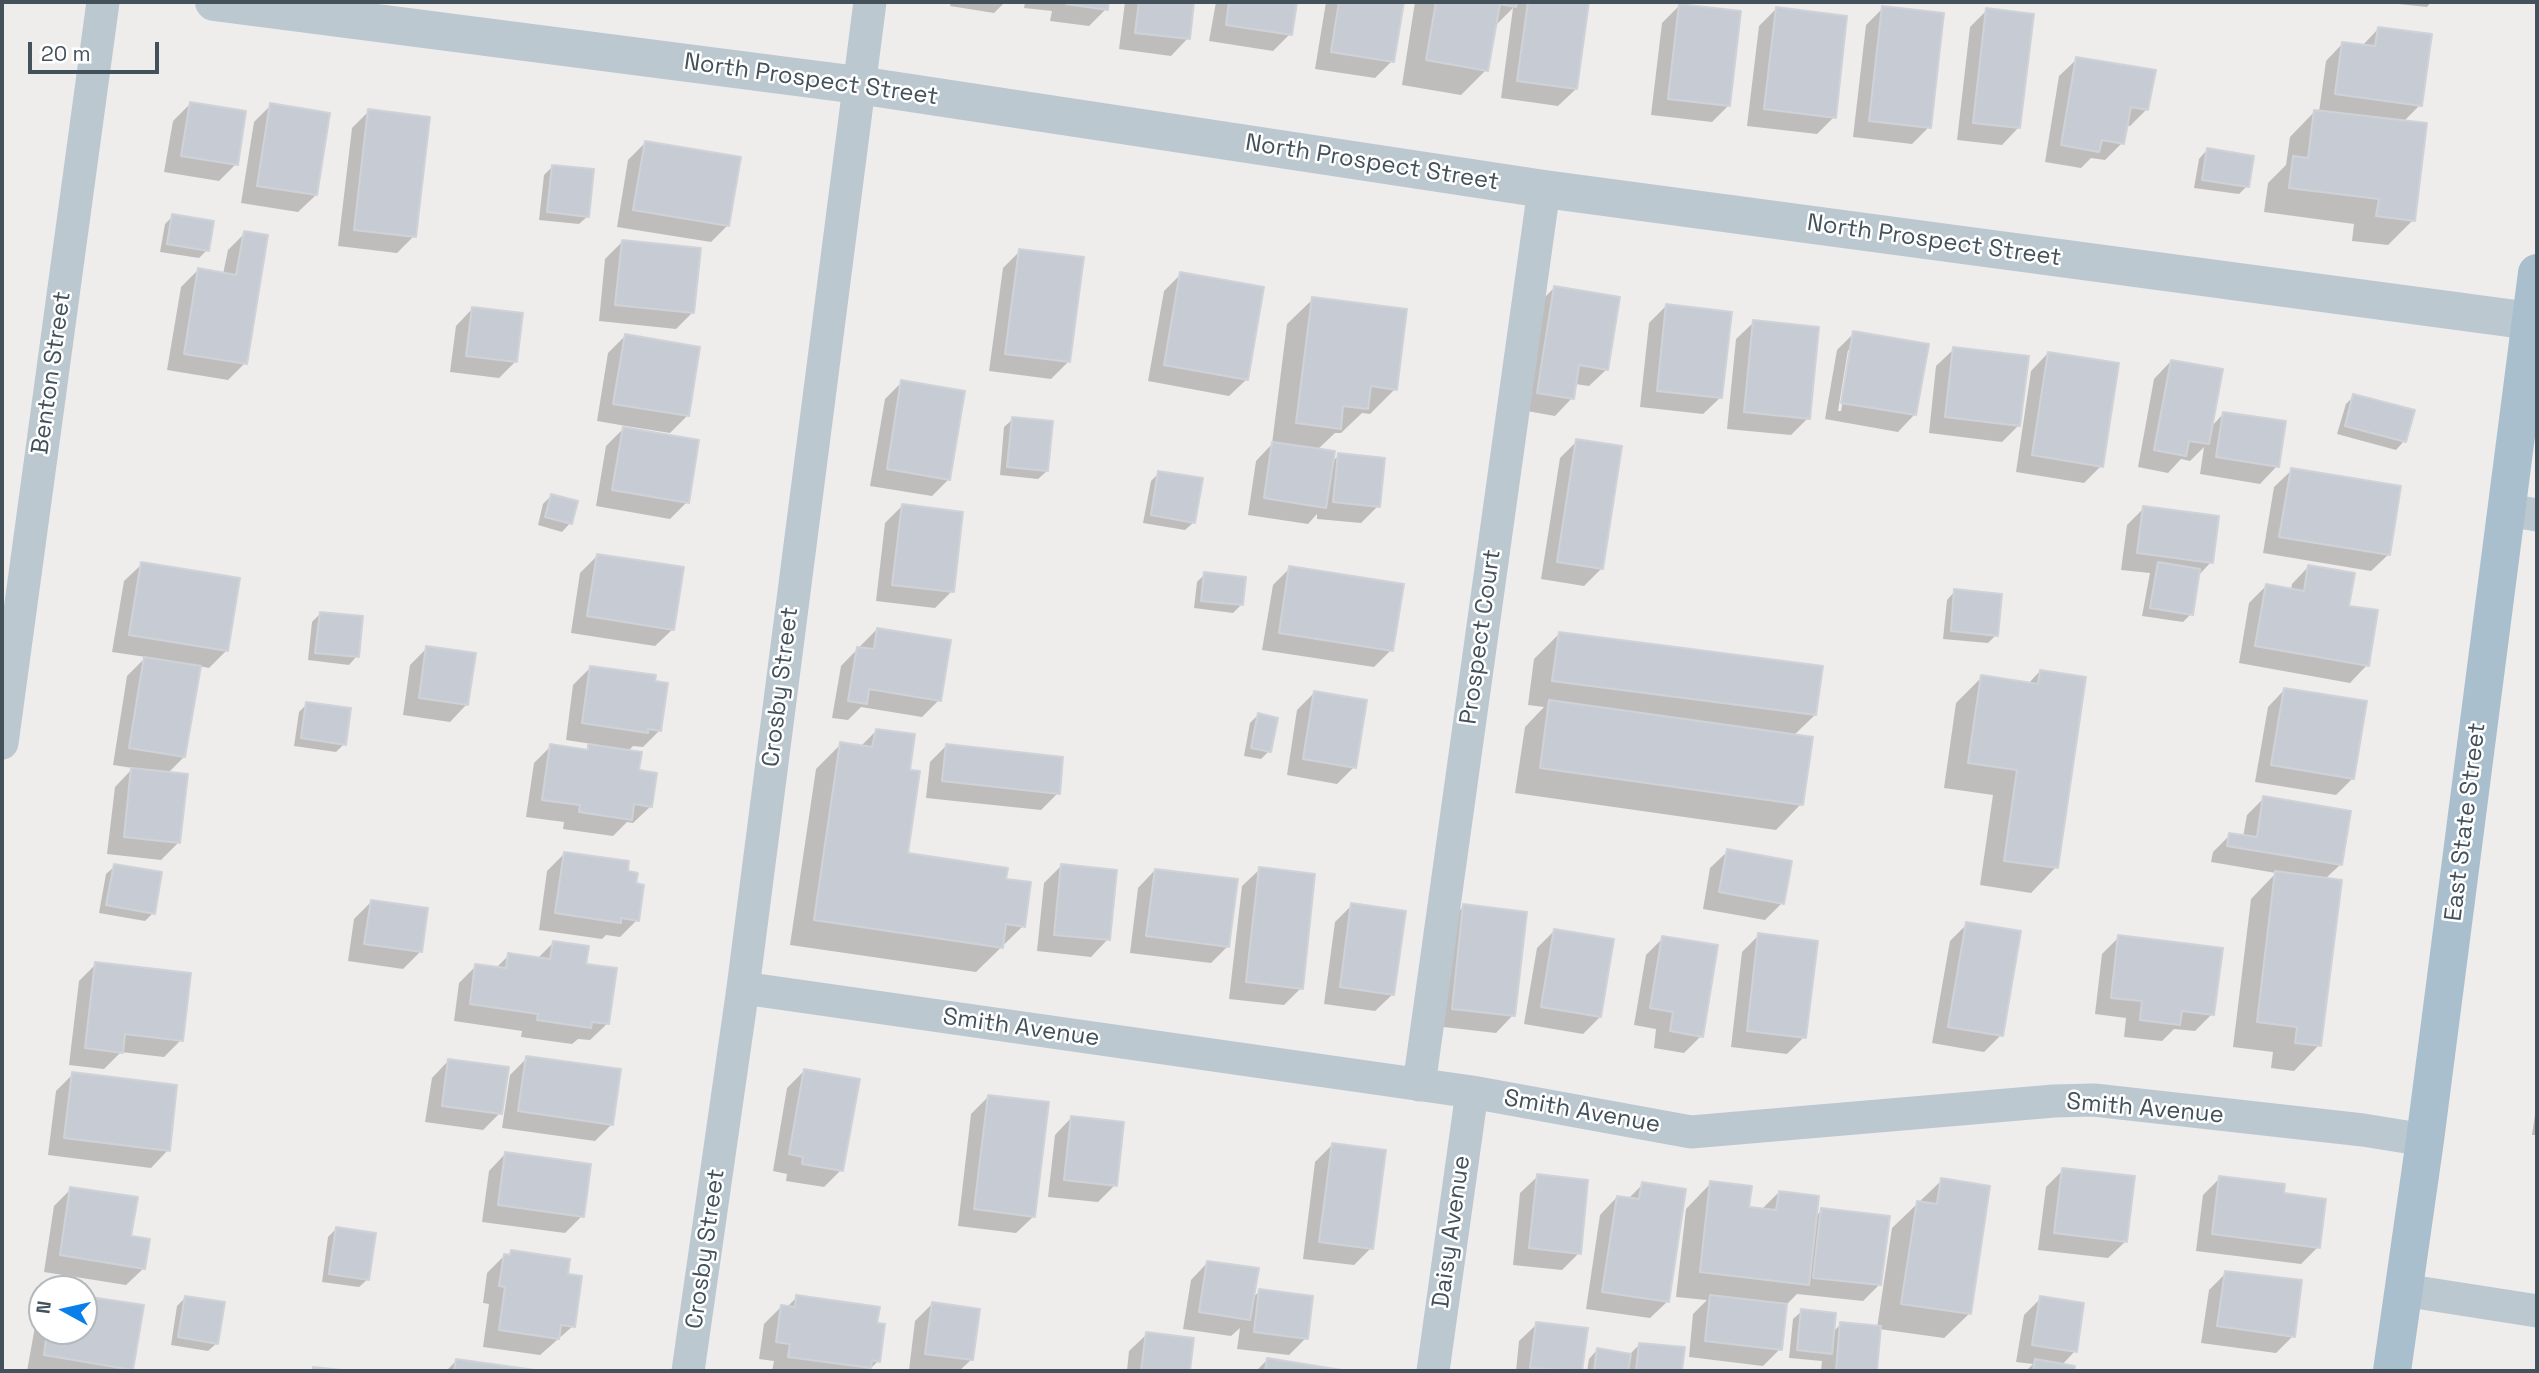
<!DOCTYPE html>
<style>
body{margin:0}
#map{position:relative;width:2539px;height:1373px;overflow:hidden;background:#efecec;font-family:"Space Grotesk",sans-serif}
canvas{display:block}
.frame{position:absolute;inset:0;border:4px solid #43515b;pointer-events:none}
.north{position:absolute;left:28px;top:1275px;width:70px;height:70px;box-sizing:border-box;background:#fff;border:2px solid #b4b9bd;border-radius:50%;rotate:278deg;font-size:19px;font-weight:700;line-height:28px;text-align:center;color:#43515b}
.north::after{content:'';display:block;margin:auto;width:24px;height:32px;background:#0a7fea;clip-path:polygon(50% 0,100% 100%,50% 72%,0 100%)}
.scale{position:absolute;left:28px;top:42px;width:131px;height:32px;box-sizing:border-box;border:4px solid #43515b;border-top:0;padding-left:9px;font-size:21px;line-height:24px;white-space:nowrap;color:#43515b;-webkit-text-stroke:5px #fff;paint-order:stroke}
</style>
<div id="map">
<canvas width="2539" height="1373"></canvas>
<div class="frame"></div>
<div class="north">N</div>
<div class="scale">20 m</div>
</div>
<script>
const ctx = document.querySelector('canvas').getContext('2d');
ctx.lineJoin = 'round';
function paint(path, color) { ctx.fillStyle = color; ctx.fill(path, 'evenodd'); }
const shape = rows => new Path2D(rows.map(r => 'M' + r).join(''));
function trace(path, color, width, dash) { ctx.strokeStyle = color; ctx.lineWidth = width; ctx.lineCap = dash ? 'butt' : 'round'; ctx.setLineDash(dash || []); ctx.stroke(path); }
function drawText(font, color, halo, rows, align = 'center') {
  ctx.font = font + ' "Space Grotesk",sans-serif'; ctx.lineWidth = 5; ctx.setLineDash([]); ctx.textBaseline = 'middle'; ctx.strokeStyle = halo; ctx.fillStyle = color; for (const [text, x, y, turn = 0] of rows) {
    ctx.save(); ctx.translate(x, y); ctx.rotate((+turn || 0) * Math.PI / 180); ctx.textAlign = isNaN(turn) ? turn : align; if (halo) ctx.strokeText(text, 0, 0); ctx.fillText(text, 0, 0); ctx.restore();
  }
}
paint(shape([
 [951,2,1005,2,994,13,950,6],
 [1025,2,1107,2,1106,9,1089,26,1050,21,1052,11,1024,8],
 [1125,2,1193,2,1188,38,1171,56,1119,49],
 [1216,2,1295,2,1290,34,1273,51,1209,41],
 [1326,2,1402,2,1392,61,1375,78,1315,69],
 [1415,2,1587,2,1576,89,1558,106,1501,98,1513,8,1494,27,1486,70,1461,95,1402,85],
 [2379,2,2431,2,2427,7],
 [1679,6,1729,105,1712,122,1651,115,1662,23],
 [1883,8,1929,127,1912,144,1853,137,1866,25],
 [1776,9,1834,117,1817,134,1747,126,1759,26],
 [1987,10,2019,127,2002,145,1957,140,1970,27],
 [2378,29,2420,105,2403,122,2413,220,2388,245,2352,241,2354,224,2264,212,2268,183,2286,165,2290,137,2315,111,2319,112,2326,61,2343,43,2362,46],
 [2077,59,2147,109,2130,126,2125,125,2122,143,2105,160,2091,158,2081,168,2045,162,2059,76],
 [190,104,236,164,219,181,164,172,173,121],
 [271,105,316,195,298,212,241,203,254,122],
 [369,111,414,236,397,253,338,246,352,128],
 [645,143,728,225,711,242,617,227,628,160],
 [2207,150,2247,186,2239,194,2194,188,2199,159],
 [552,167,588,216,579,224,539,220,544,175],
 [173,216,207,250,199,258,160,252,165,224],
 [245,233,245,363,228,380,167,370,181,287,198,270,223,274,228,250],
 [622,242,693,312,676,329,599,321,605,259],
 [1020,251,1069,361,1051,379,989,371,1003,268],
 [1181,274,1247,379,1229,396,1148,381,1164,291],
 [1554,288,1607,369,1589,386,1575,384,1572,398,1555,416,1521,410,1537,305],
 [1313,299,1395,389,1370,414,1362,413,1341,433,1335,433,1317,450,1331,463,1339,455,1378,506,1361,523,1317,519,1317,514,1308,524,1248,515,1256,461,1272,444,1287,324],
 [1666,306,1721,397,1703,414,1640,407,1649,323],
 [473,308,516,361,499,378,450,372,456,326],
 [1754,322,1808,418,1791,435,1727,429,1736,339],
 [1854,333,1915,414,1898,432,1825,419,1837,350],
 [1848,350,1852,350,1841,411,1838,411],
 [625,336,687,416,670,433,626,426,626,429,687,502,670,519,596,506,606,446,626,426,597,421,608,353],
 [1954,349,2019,425,2002,442,1929,433,1936,366],
 [2048,353,2101,466,2084,483,2016,472,2031,371],
 [2171,361,2211,427,2224,413,2277,466,2260,484,2200,474,2204,447,2190,461,2181,459,2168,473,2138,467,2154,379],
 [902,382,949,479,932,496,870,486,885,399],
 [2354,396,2404,441,2396,450,2337,434,2346,404],
 [1013,419,1047,471,1038,479,1000,475,1004,427],
 [1577,441,1601,569,1584,586,1541,579,1560,458],
 [2292,470,2389,554,2371,571,2263,553,2274,487],
 [1159,473,1194,522,1185,530,1143,523,1151,481],
 [551,496,570,523,562,532,538,525,543,504],
 [902,506,952,591,935,608,876,601,885,523],
 [2144,508,2211,562,2198,576,2191,614,2183,622,2142,616,2150,573,2121,570,2127,525],
 [597,556,673,629,655,646,571,633,580,573],
 [142,564,227,650,209,668,199,666,184,757,167,774,178,843,161,860,107,854,115,787,133,768,113,765,127,676,146,657,112,652,124,581],
 [2309,566,2367,665,2350,683,2239,663,2249,603,2266,586,2291,590,2292,584],
 [1290,568,1391,650,1374,667,1262,650,1273,585],
 [1205,574,1241,605,1233,613,1194,608,1197,582],
 [1955,591,1996,635,1988,643,1943,639,1947,600],
 [320,614,357,656,349,665,308,660,312,622],
 [877,629,939,700,922,717,861,707,848,720,832,718,841,666],
 [1559,634,1815,715,1793,736,1801,804,1776,830,1515,793,1525,727,1544,707,1528,705,1534,659],
 [427,648,467,704,450,722,403,715,410,665],
 [590,668,660,730,643,747,633,746,627,752,651,806,633,823,627,822,613,836,563,829,564,822,526,817,534,763,551,746,584,751,592,744,566,740,573,685],
 [2040,671,2056,867,2031,893,1980,885,1993,795,1944,788,1956,703,1982,677,2028,684],
 [2285,689,2353,778,2336,795,2255,782,2268,707],
 [1314,693,1354,767,1337,784,1287,775,1297,710],
 [307,704,344,744,336,752,294,746,299,712],
 [1258,715,1269,751,1261,759,1244,756,1250,723],
 [876,731,908,771,906,855,1005,880,1023,926,976,972,790,945,816,769,841,744,860,747],
 [947,745,1058,793,1041,810,926,798,930,762],
 [2264,798,2341,864,2325,879,2319,1045,2294,1071,2271,1068,2273,1052,2233,1047,2251,899,2276,873,2211,862,2213,852,2230,835,2243,837,2247,815],
 [1728,851,1782,903,1765,920,1703,909,1710,868],
 [564,854,626,873,634,885,637,920,620,937,606,935,602,939,539,930,547,871],
 [115,866,153,913,145,921,99,913,106,874],
 [1061,866,1108,939,1091,957,1037,951,1044,883],
 [1260,869,1301,988,1284,1005,1229,999,1242,886],
 [1155,870,1228,946,1211,963,1130,953,1138,888],
 [371,902,420,952,403,969,348,961,354,919],
 [1352,905,1393,994,1375,1011,1324,1004,1335,922],
 [1464,906,1513,1015,1496,1033,1435,1026,1447,923],
 [1967,924,2001,1035,1984,1052,1932,1043,1950,941],
 [1554,931,1600,1017,1583,1034,1524,1024,1537,948],
 [1759,935,1804,1037,1787,1054,1731,1047,1742,952],
 [2119,937,2212,1014,2195,1031,2174,1029,2162,1041,2124,1037,2126,1018,2095,1014,2102,954],
 [1663,938,1701,1036,1684,1053,1654,1048,1656,1029,1634,1025,1646,955],
 [553,943,584,966,608,1023,590,1040,578,1039,572,1044,521,1037,522,1031,454,1021,459,983,476,966,496,968,509,955,537,959],
 [96,964,181,1040,164,1057,121,1052,104,1069,69,1065,79,981],
 [527,1058,612,1124,595,1141,502,1128,510,1075],
 [449,1060,500,1113,483,1130,425,1122,432,1078],
 [804,1071,841,1170,824,1187,786,1181,787,1174,773,1171,787,1088],
 [73,1074,168,1150,151,1168,48,1155,56,1091],
 [989,1096,1034,1216,1016,1233,958,1226,971,1114],
 [2537,1101,2537,1135,2532,1135],
 [1072,1117,1115,1185,1098,1202,1048,1197,1055,1135],
 [1332,1145,1371,1248,1354,1265,1303,1259,1315,1162],
 [506,1153,582,1216,565,1233,482,1222,489,1171],
 [2063,1170,2126,1241,2108,1258,2038,1250,2046,1187],
 [1538,1176,1579,1253,1562,1270,1513,1265,1520,1193],
 [2220,1178,2318,1247,2301,1264,2196,1251,2203,1195],
 [1942,1180,1970,1313,1944,1338,1879,1329,1875,1371,1821,1371,1822,1361,1789,1358,1793,1319,1802,1311,1833,1332,1841,1324,1877,1328,1892,1228],
 [1711,1183,1747,1209,1761,1210,1779,1192,1815,1217,1822,1210,1880,1284,1863,1301,1797,1294,1785,1306,1780,1349,1763,1366,1689,1357,1693,1314,1707,1300,1676,1297,1686,1209],
 [1643,1184,1668,1301,1650,1318,1586,1309,1600,1215,1617,1197,1628,1199],
 [71,1189,129,1238,144,1268,126,1285,44,1272,54,1206],
 [336,1229,368,1279,359,1287,322,1282,328,1237],
 [511,1252,566,1276,573,1326,540,1355,483,1347,489,1304,483,1303,487,1273,504,1256,507,1256],
 [1208,1262,1252,1298,1260,1291,1306,1338,1289,1355,1237,1349,1240,1328,1231,1336,1183,1329,1191,1280],
 [2226,1273,2293,1336,2276,1353,2201,1343,2209,1290],
 [84,1297,131,1369,129,1371,27,1371,38,1310,42,1305,42,1331,84,1331],
 [797,1297,875,1325,878,1361,868,1371,772,1371,774,1361,759,1359,764,1324,781,1307,786,1308],
 [185,1298,217,1343,208,1351,171,1345,177,1306],
 [2041,1298,2075,1351,2061,1366,2073,1368,2073,1371,2026,1371,2033,1364,2016,1362,2024,1315],
 [932,1304,971,1360,959,1371,909,1370,915,1321],
 [1537,1324,1586,1330,1580,1371,1516,1371,1519,1341],
 [1147,1334,1192,1339,1189,1371,1127,1371,1129,1351],
 [1640,1344,1683,1349,1681,1371,1587,1371,1589,1359,1597,1350,1629,1355],
 [1267,1360,1337,1371,1256,1371],
 [456,1361,529,1371,446,1371]
]), '#0003');
const building = shape([
 [1067,2,1109,2,1108,10,1066,4,1067,2],
 [1139,2,1194,2,1190,39,1135,33,1139,2],
 [1229,2,1297,2,1292,35,1226,25,1229,2],
 [1339,2,1404,2,1394,62,1331,52,1339,2],
 [1436,2,1517,2,1516,7,1500,4,1488,71,1426,60,1436,2],
 [1528,2,1589,2,1577,89,1517,81,1528,2],
 [1679,4,1741,11,1730,106,1668,99,1679,4],
 [1882,6,1944,13,1931,128,1869,121,1882,6],
 [1776,7,1847,16,1836,118,1764,109,1776,7],
 [1986,8,2034,14,2020,128,1973,123,1986,8],
 [2378,27,2432,34,2422,106,2335,94,2342,42,2375,46,2378,27],
 [2076,57,2156,70,2148,110,2131,107,2124,144,2102,140,2099,152,2061,145,2076,57],
 [190,102,246,111,238,165,181,156,190,102],
 [270,103,330,113,317,195,257,186,270,103],
 [368,109,430,117,416,237,354,230,368,109],
 [2314,110,2427,123,2415,221,2376,216,2379,199,2289,188,2293,156,2308,158,2314,110],
 [645,141,741,157,729,226,633,210,645,141],
 [2207,148,2254,156,2249,187,2202,180,2207,148],
 [552,165,594,169,589,217,547,212,552,165],
 [172,214,214,221,209,251,167,244,172,214],
 [244,231,268,235,247,364,184,354,198,268,236,275,244,231],
 [622,240,701,248,694,313,615,305,622,240],
 [1019,249,1084,257,1070,362,1005,354,1019,249],
 [1180,272,1264,287,1248,380,1164,365,1180,272],
 [1554,286,1620,297,1608,370,1579,365,1574,399,1537,393,1554,286],
 [1312,297,1407,309,1397,390,1371,386,1368,409,1343,406,1341,429,1296,423,1312,297],
 [1666,304,1732,312,1722,398,1657,391,1666,304],
 [472,307,523,313,517,362,466,356,472,307],
 [1753,320,1819,327,1810,419,1744,412,1753,320],
 [1853,331,1929,344,1916,415,1841,403,1853,331],
 [625,334,700,347,689,416,613,404,625,334],
 [1953,347,2029,356,2020,426,1945,417,1953,347],
 [2048,352,2119,363,2103,467,2032,455,2048,352],
 [2171,360,2223,369,2209,444,2189,441,2186,456,2154,450,2171,360],
 [901,380,965,391,950,480,887,469,901,380],
 [2353,394,2415,410,2406,442,2345,426,2353,394],
 [2223,412,2286,421,2279,467,2216,457,2223,412],
 [1012,417,1053,421,1048,471,1007,467,1012,417],
 [623,427,699,440,689,503,612,490,623,427],
 [1576,439,1622,446,1603,569,1557,562,1576,439],
 [1272,442,1335,451,1326,508,1264,498,1272,442],
 [1338,453,1385,458,1380,507,1333,502,1338,453],
 [2291,468,2401,486,2390,555,2279,537,2291,468],
 [1158,471,1203,478,1195,523,1151,515,1158,471],
 [551,494,578,501,572,524,545,517,551,494],
 [902,504,963,512,954,592,892,585,902,504],
 [2143,506,2219,516,2213,563,2137,553,2143,506],
 [597,554,684,567,674,630,587,616,597,554],
 [141,562,240,578,228,651,129,635,141,562],
 [2158,562,2200,569,2193,615,2150,608,2158,562],
 [2308,565,2355,573,2349,606,2378,610,2369,666,2255,646,2266,584,2304,591,2308,565],
 [1289,566,1404,584,1393,651,1279,633,1289,566],
 [1204,572,1246,577,1243,605,1201,601,1204,572],
 [1954,589,2002,594,1998,636,1951,631,1954,589],
 [320,612,363,616,359,657,315,653,320,612],
 [877,628,951,640,941,701,869,689,867,704,848,701,857,647,874,649,877,628],
 [1559,632,1823,666,1816,715,1552,681,1559,632],
 [426,646,476,653,468,705,419,698,426,646],
 [144,657,201,666,185,757,129,748,144,657],
 [590,666,656,675,655,681,668,683,661,731,648,729,648,733,582,723,590,666],
 [2040,670,2086,677,2058,868,2004,861,2017,770,1968,763,1981,675,2038,684,2040,670],
 [2284,688,2367,701,2354,779,2271,765,2284,688],
 [1314,691,1367,700,1356,768,1303,759,1314,691],
 [1549,700,1813,737,1803,805,1540,768,1549,700],
 [306,702,351,708,346,745,301,738,306,702],
 [1258,713,1278,718,1271,752,1251,748,1258,713],
 [876,729,915,734,910,770,920,771,908,853,1008,868,1006,879,1031,882,1025,927,1006,924,1003,948,814,920,840,742,872,747,876,729],
 [550,744,588,750,588,744,642,752,639,770,657,773,652,807,634,804,632,820,579,812,580,805,542,800,550,744],
 [946,744,1063,757,1060,794,942,781,946,744],
 [131,768,188,774,180,843,124,837,131,768],
 [2263,796,2351,811,2342,865,2227,846,2229,833,2257,837,2263,796],
 [1727,849,1792,861,1784,904,1719,892,1727,849],
 [564,852,629,861,628,871,638,873,636,883,644,885,639,921,621,918,621,923,555,913,564,852],
 [114,864,162,872,155,914,106,905,114,864],
 [1061,864,1117,870,1110,940,1054,935,1061,864],
 [1259,867,1315,874,1303,989,1246,982,1259,867],
 [1155,869,1238,879,1229,947,1146,936,1155,869],
 [2275,871,2342,880,2321,1046,2295,1043,2297,1027,2257,1022,2275,871],
 [371,900,428,908,422,952,364,944,371,900],
 [1351,903,1406,911,1394,995,1340,987,1351,903],
 [1463,904,1527,912,1515,1016,1452,1009,1463,904],
 [1966,922,2021,931,2003,1036,1948,1027,1966,922],
 [1554,929,1614,939,1601,1017,1541,1007,1554,929],
 [1758,933,1818,941,1806,1038,1747,1031,1758,933],
 [2118,935,2223,948,2214,1015,2182,1011,2180,1025,2140,1020,2142,1001,2111,998,2118,935],
 [1662,936,1718,945,1703,1037,1670,1031,1673,1012,1650,1008,1662,936],
 [553,941,589,946,586,964,617,968,609,1024,592,1022,591,1028,537,1020,538,1014,470,1004,475,964,506,968,508,953,550,959,553,941],
 [95,962,191,973,183,1041,125,1034,123,1053,85,1048,95,962],
 [526,1056,621,1069,613,1125,518,1111,526,1056],
 [448,1059,509,1067,502,1114,442,1106,448,1059],
 [804,1069,860,1079,843,1171,802,1164,803,1157,789,1154,804,1069],
 [72,1072,177,1085,170,1151,64,1138,72,1072],
 [988,1095,1049,1102,1035,1217,974,1209,988,1095],
 [1071,1116,1124,1122,1117,1186,1064,1180,1071,1116],
 [1332,1143,1386,1150,1373,1249,1319,1242,1332,1143],
 [505,1152,591,1164,584,1217,498,1205,505,1152],
 [2062,1168,2135,1176,2127,1242,2054,1233,2062,1168],
 [1537,1174,1588,1180,1581,1254,1529,1248,1537,1174],
 [2219,1176,2285,1184,2284,1193,2326,1199,2320,1248,2212,1234,2219,1176],
 [1941,1178,1990,1186,1971,1314,1901,1304,1917,1201,1937,1204,1941,1178],
 [1710,1181,1752,1186,1749,1207,1776,1210,1779,1191,1819,1196,1809,1285,1700,1272,1710,1181],
 [1642,1182,1686,1189,1669,1302,1602,1292,1617,1196,1639,1199,1642,1182],
 [70,1187,138,1197,131,1236,150,1239,145,1269,60,1255,70,1187],
 [1821,1208,1890,1216,1881,1285,1813,1278,1821,1208],
 [336,1227,376,1233,369,1280,329,1274,336,1227],
 [511,1250,570,1259,568,1274,582,1276,575,1327,561,1325,559,1339,499,1330,505,1287,499,1286,504,1254,510,1255,511,1250],
 [1207,1261,1259,1268,1250,1320,1199,1312,1207,1261],
 [2225,1271,2302,1280,2295,1337,2217,1326,2225,1271],
 [1259,1289,1313,1296,1308,1339,1254,1332,1259,1289],
 [796,1295,880,1307,877,1323,885,1324,880,1362,872,1360,871,1368,788,1357,790,1344,776,1342,781,1305,795,1307,796,1295],
 [1710,1295,1787,1304,1782,1350,1705,1341,1710,1295],
 [84,1296,144,1305,133,1370,44,1355,47,1331,84,1331,84,1296],
 [185,1296,225,1302,218,1344,178,1337,185,1296],
 [2040,1296,2084,1303,2077,1352,2032,1345,2040,1296],
 [932,1302,980,1309,973,1360,925,1354,932,1302],
 [1801,1309,1836,1313,1832,1354,1797,1350,1801,1309],
 [1536,1322,1588,1328,1582,1371,1530,1368,1536,1322],
 [1840,1322,1881,1326,1877,1371,1836,1371,1840,1322],
 [1146,1332,1194,1338,1190,1371,1141,1371,1146,1332],
 [1639,1343,1685,1347,1682,1371,1636,1371,1639,1343],
 [1597,1348,1631,1354,1628,1371,1594,1371,1597,1348],
 [1267,1358,1348,1371,1265,1371,1267,1358],
 [456,1359,542,1371,454,1371,456,1359],
 [2035,1359,2075,1366,2074,1371,2033,1371,2035,1359],
 [313,1367,351,1371,313,1371,313,1367]
]);
paint(building, '#c7cbd3');
trace(building, '#cfd3d8', 2);
trace(shape([
 [2506,510,2537,515],
 [2,743,103,2],
 [743,988,1472,1092,1691,1132,2054,1101,2094,1100,2363,1130,2425,1140],
 [1419,1085,1544,189],
 [2403,1290,2537,1311],
 [688,1371,743,988,870,2],
 [1433,1371,1472,1092]
]), '#bbc8d0', 33);
trace(shape([
 [214,2,858,85,1544,189,2531,321]
]), '#bbc8d0', 38);
trace(shape([
 [2392,1371,2425,1140,2537,273]
]), '#a9bfce', 38);
drawText('24px', '#43515b', '#fff', [
 ["North Prospect Street",811,80,8],
 ["North Prospect Street",1372,163,9],
 ["North Prospect Street",1934,241,8],
 ["Benton Street",52,373,-82],
 ["Prospect Court",1481,637,-82],
 ["Crosby Street",781,687,-83],
 ["East State Street",2466,822,-83],
 ["Smith Avenue",1021,1028,8],
 ["Smith Avenue",2145,1109,5],
 ["Smith Avenue",1582,1112,10],
 ["Daisy Avenue",1452,1232,-82],
 ["Crosby Street",706,1249,-82]
]);
</script>
